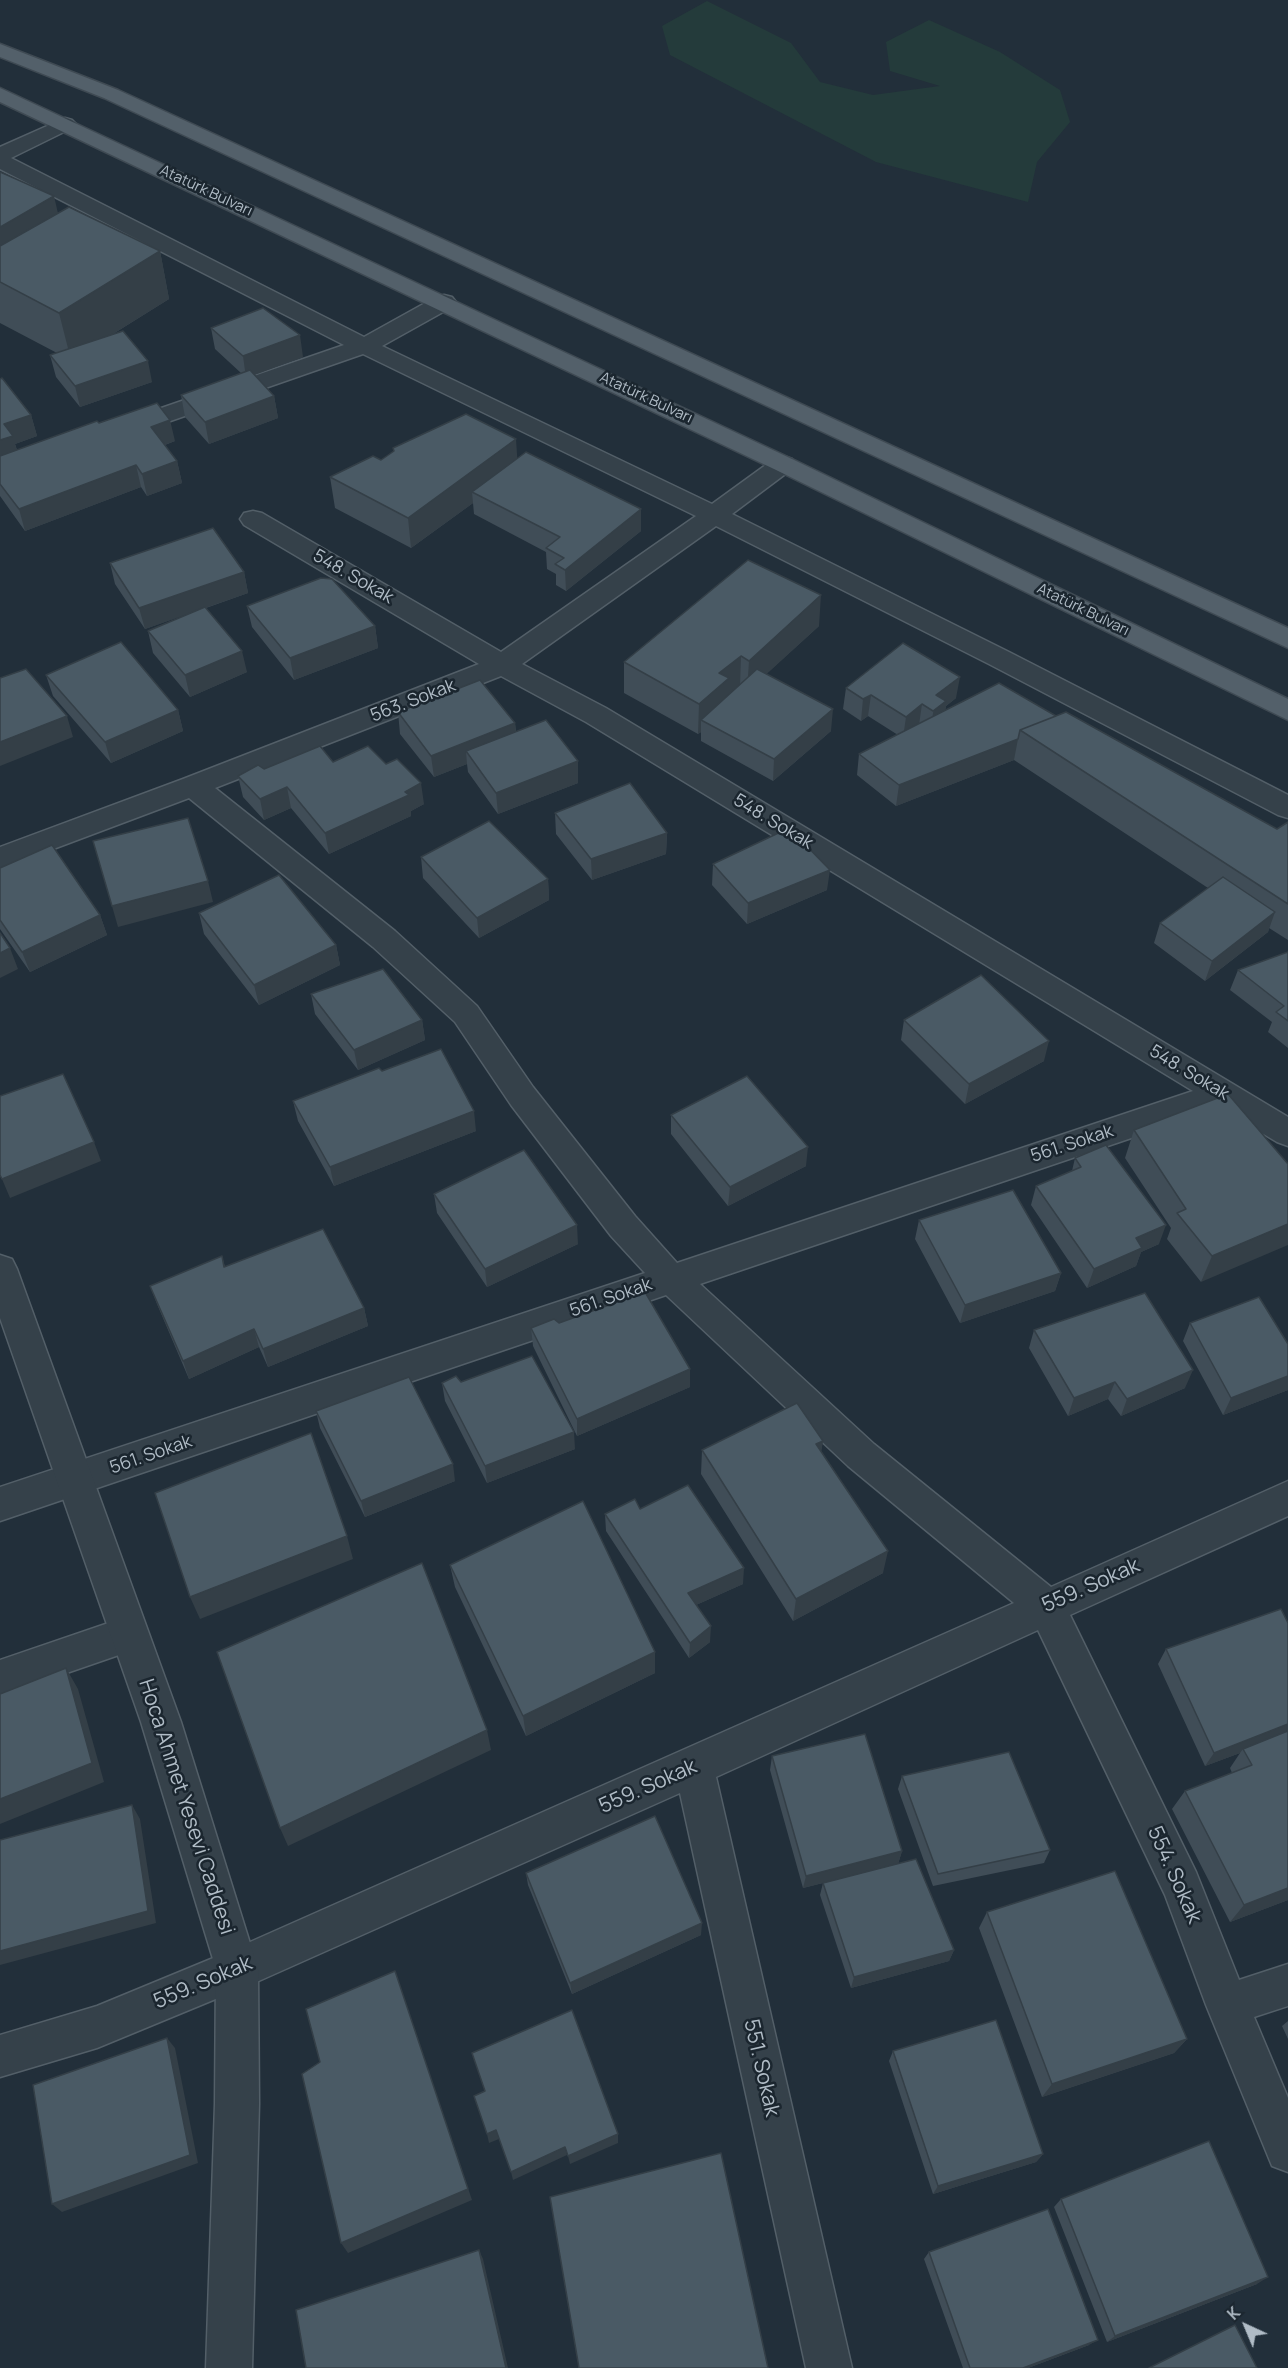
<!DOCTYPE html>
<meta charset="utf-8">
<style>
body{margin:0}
#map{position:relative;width:1288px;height:2368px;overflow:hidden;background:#222f3a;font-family:Manrope,sans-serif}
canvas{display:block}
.north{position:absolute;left:1216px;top:2296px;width:60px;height:60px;-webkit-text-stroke:4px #1b262f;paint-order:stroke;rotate:316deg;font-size:16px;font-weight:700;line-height:24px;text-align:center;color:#b0bcc6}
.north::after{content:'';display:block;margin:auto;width:21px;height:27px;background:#b0bcc6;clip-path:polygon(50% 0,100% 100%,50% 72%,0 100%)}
</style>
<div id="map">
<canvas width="1288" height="2368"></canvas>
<div class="north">K</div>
</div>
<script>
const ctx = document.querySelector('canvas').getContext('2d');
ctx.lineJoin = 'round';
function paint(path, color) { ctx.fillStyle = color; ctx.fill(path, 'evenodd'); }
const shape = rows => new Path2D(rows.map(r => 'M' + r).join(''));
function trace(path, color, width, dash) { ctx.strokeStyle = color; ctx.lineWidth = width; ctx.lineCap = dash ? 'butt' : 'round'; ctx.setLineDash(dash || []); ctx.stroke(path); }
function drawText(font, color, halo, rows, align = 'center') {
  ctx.font = font + ' Manrope,sans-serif'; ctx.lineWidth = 5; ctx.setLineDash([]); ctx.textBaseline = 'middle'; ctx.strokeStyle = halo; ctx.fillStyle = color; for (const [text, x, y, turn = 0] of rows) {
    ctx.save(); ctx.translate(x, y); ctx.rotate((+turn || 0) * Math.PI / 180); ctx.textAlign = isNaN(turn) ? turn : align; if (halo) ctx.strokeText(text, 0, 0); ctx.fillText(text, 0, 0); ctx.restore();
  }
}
paint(shape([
 [707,1,791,43,820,82,873,95,940,86,890,71,886,42,929,20,1000,52,1060,90,1070,122,1037,162,1028,202,876,162,670,55,662,26]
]), '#243b3b');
const minor = shape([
 [65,118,72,120,76,124,72,128,11,158,364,337,436,297,444,295,452,297,456,302,452,307,382,346,712,504,774,459,783,456,792,459,795,464,792,469,732,514,1009,652,1288,795,1288,818,1278,815,989,664,716,526,522,664,606,708,1288,1117,1288,1146,1277,1142,1220,1108,700,1284,874,1444,1051,1587,1288,1481,1288,1516,1070,1615,1196,1872,1239,1980,1288,1964,1288,2006,1254,2017,1288,2098,1288,2172,1272,2166,1206,2005,1165,1895,1038,1630,716,1777,852,2368,806,2368,680,1793,252,1984,97,2048,0,2077,0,2035,97,2006,223,1954,1014,1603,848,1466,666,1295,0,1521,0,1487,645,1273,611,1236,511,1105,455,1022,373,947,189,798,0,869,0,847,183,779,479,664,244,525,240,519,244,513,253,511,262,513,501,652,696,516,363,354,133,434,124,436,115,434,112,429,115,424,344,345,0,169,0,147,65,118],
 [501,676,586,722,1193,1091,677,1263,635,1216,533,1087,477,1006,395,931,215,788,501,676],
 [129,1616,142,1621,148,1634,142,1647,0,1696,0,1660,129,1616]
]);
const tertiary = shape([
 [0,1255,12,1259,17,1269,181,1722,258,1969,259,2104,252,2368,206,2368,215,2104,216,1969,141,1722,0,1318,0,1255]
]);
const primary = shape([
 [0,44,118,90,1288,628,1288,648,104,98,0,57,0,44],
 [0,88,792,459,1288,699,1288,720,774,469,0,102,0,88]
]);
trace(minor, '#535f68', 3);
trace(tertiary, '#535f68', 3);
trace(primary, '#3f4a53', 3);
paint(minor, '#35414a');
paint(tertiary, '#35414a');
paint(primary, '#53606a');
paint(shape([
 [0,172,58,213,160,251,169,299,113,334,152,382,80,407,56,377,50,355,57,353,0,323],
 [211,328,303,357,254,375,274,396,278,418,209,444,185,417,181,395,241,373,215,349],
 [0,379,31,415,37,436,15,444,17,450,99,423,175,441,165,445,177,461,182,483,147,496,141,487,25,531,0,496],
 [393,448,518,459,641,509,641,531,566,591,556,585,556,574,547,569,546,552,474,514,473,503,411,548,335,508,330,477,381,460,393,452],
 [110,563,244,572,248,593,206,608,247,672,190,697,153,653,148,631,190,613,145,629,115,584],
 [247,606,375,626,378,648,294,680,252,627],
 [819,626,766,674,831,731,773,781,701,741,701,732,698,734,624,693,624,662],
 [46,675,178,710,183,731,111,763,53,696],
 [846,688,956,698,946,706,945,711,1056,716,1277,829,1288,822,1288,940,1269,928,1268,932,1205,981,1154,943,1160,923,1208,888,1014,760,896,806,857,775,859,754,898,735,868,716,861,721,843,709],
 [398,712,515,723,516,732,578,761,578,783,498,814,468,772,467,764,434,777,400,734],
 [333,762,424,804,411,811,411,816,329,854,291,808,264,820,243,797,238,776,264,769],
 [555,813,667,833,666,854,592,880,556,834],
 [421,857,548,879,549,900,479,938,423,878],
 [713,864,827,890,747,924,712,885],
 [0,868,100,915,107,935,30,972,0,929],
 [199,913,336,945,340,965,259,1005,204,934],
 [1288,952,1288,1048,1268,1032,1272,1022,1230,990,1238,970],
 [311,994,422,1020,425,1040,358,1070,315,1014],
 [904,1020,1044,1061,965,1104,901,1040],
 [382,1071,476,1131,334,1186,298,1121,293,1101],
 [671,1115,806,1166,728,1206,671,1134],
 [1134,1130,1288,1164,1201,1282,1167,1239,1171,1228,1125,1158],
 [1075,1158,1159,1244,1141,1252,1136,1266,1087,1288,1031,1205,1036,1186,1072,1171],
 [434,1194,578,1244,487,1287,437,1213],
 [919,1220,1061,1273,1055,1291,960,1323,915,1239],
 [222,1256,225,1267,364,1308,368,1326,268,1367,259,1347,189,1379,157,1304,150,1286],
 [559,1323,690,1387,577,1436,533,1346,531,1328],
 [1190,1323,1288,1344,1288,1390,1223,1415,1183,1341],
 [1034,1330,1185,1388,1121,1416,1108,1399,1068,1416,1029,1348],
 [442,1383,575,1449,487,1483,445,1401],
 [316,1411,455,1481,365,1517,320,1428],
 [823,1441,821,1451,883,1573,793,1621,701,1474,702,1450],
 [640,1509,743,1584,696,1605,710,1642,689,1658,606,1531,605,1514],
 [450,1565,655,1652,655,1673,526,1736,455,1587],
 [1288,1623,1288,1900,1230,1922,1172,1809,1185,1791,1232,1773,1230,1768,1240,1753,1205,1766,1158,1664,1166,1649],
 [772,1756,902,1851,898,1864,803,1888,770,1770],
 [902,1776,1050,1850,1044,1863,933,1886,898,1789],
 [526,1873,701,1935,572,1994,528,1885],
 [823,1883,954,1950,949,1961,851,1988,820,1895],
 [987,1912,1187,2039,1174,2053,1042,2097,979,1928],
 [1288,2021,1288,2039,1282,2026],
 [893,2051,1043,2154,1036,2162,933,2194,889,2061],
 [1061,2199,1257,2284,1107,2342,1054,2207],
 [929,2252,1089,2345,1028,2368,963,2368,924,2259]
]), '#404d57');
paint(shape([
 [54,196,65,244,0,282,0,227],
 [160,251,169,299,71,360,59,313],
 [300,335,303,357,246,378,243,356],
 [148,361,152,382,80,407,75,386],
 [274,396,278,418,209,444,205,422],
 [31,415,37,436,15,444,19,457,0,464,0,440,4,424],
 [170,420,175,441,156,448,151,427],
 [516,439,518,469,472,492,473,503,411,548,408,518],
 [177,461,182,483,147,496,142,474],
 [136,465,141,487,25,531,19,509],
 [641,509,641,531,566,591,565,570],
 [244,572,248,593,145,629,139,608],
 [821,595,819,626,747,692,749,661],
 [375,626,378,648,294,680,290,658],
 [242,651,247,672,190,697,185,675],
 [741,656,740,687,701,720,701,732,698,734,699,704,719,673],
 [960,677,956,698,946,706,943,722,930,732,936,695],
 [871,695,868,716,861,721,863,699],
 [922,704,919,725,903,738,906,717],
 [833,709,831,731,773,781,774,759],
 [178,710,183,731,111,763,105,742],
 [67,716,73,737,0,766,0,742],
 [515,723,517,744,466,751,467,764,434,777,431,756],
 [1018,739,1014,760,896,806,899,785],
 [578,761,578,783,498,814,496,793],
 [421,783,424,804,411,811,411,816,329,854,325,833],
 [287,787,291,808,264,820,260,799],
 [667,833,666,854,592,880,591,859],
 [830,870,827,890,747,924,748,903],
 [548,879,549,900,479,938,477,918],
 [208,881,213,902,118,927,112,906],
 [1275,912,1268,932,1205,981,1212,961],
 [100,915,107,935,30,972,22,952],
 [336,945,340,965,259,1005,254,985],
 [10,948,18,969,0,978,0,953],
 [422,1020,425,1040,358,1070,354,1050],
 [1049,1041,1044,1061,965,1104,969,1084],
 [474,1111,476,1131,334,1186,330,1167],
 [94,1142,101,1161,10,1198,2,1179],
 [808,1147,806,1166,728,1206,730,1187],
 [1288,1224,1288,1245,1201,1282,1212,1256],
 [577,1225,578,1244,487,1287,485,1269],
 [1166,1225,1159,1244,1141,1252,1136,1266,1087,1288,1094,1269,1136,1238],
 [1061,1273,1055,1291,960,1323,965,1305],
 [364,1308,368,1326,268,1367,263,1349],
 [254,1329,259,1347,189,1379,183,1361],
 [690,1369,690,1387,577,1436,577,1419],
 [1193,1370,1185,1388,1121,1416,1127,1399],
 [1288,1376,1288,1390,1223,1415,1231,1398],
 [1115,1382,1108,1399,1068,1416,1074,1398],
 [574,1432,575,1449,487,1483,485,1466],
 [823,1441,819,1465,816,1444],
 [453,1464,455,1481,365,1517,361,1501],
 [347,1536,353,1559,200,1619,190,1597],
 [888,1551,883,1573,793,1621,796,1599],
 [744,1568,743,1584,687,1609,688,1593],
 [711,1626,710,1642,689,1658,690,1643],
 [655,1652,655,1673,526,1736,523,1716],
 [66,1668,78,1689,104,1782,0,1824,0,1799],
 [1288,1724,1288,1734,1243,1749,1240,1753,1205,1766,1214,1753],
 [487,1730,491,1750,288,1846,280,1828],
 [132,1805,140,1819,156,1923,0,1965,0,1951],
 [902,1851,898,1864,803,1888,806,1876],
 [1288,1888,1288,1900,1230,1922,1244,1905],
 [702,1923,701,1935,572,1994,570,1983],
 [954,1950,949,1961,851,1988,854,1977],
 [395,1971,472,2200,348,2253,341,2243],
 [167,2038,175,2048,198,2163,62,2212,52,2204],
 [1187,2039,1174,2053,1042,2097,1052,2084],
 [496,2130,499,2139,489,2143,487,2134],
 [618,2134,618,2143,570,2164,568,2156],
 [565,2147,567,2155,513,2180,511,2172],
 [1043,2154,1036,2162,933,2194,938,2186],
 [479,2250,483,2259,508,2368,506,2368],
 [1268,2277,1257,2284,1107,2342,1115,2336],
 [1098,2340,1089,2345,1028,2368,1023,2368]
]), '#343f47');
const building = shape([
 [0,172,54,196,0,227,0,172],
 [69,207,160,251,59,313,0,282,0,246,69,207],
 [263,308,300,335,243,356,211,328,263,308],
 [123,331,148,361,75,386,50,355,123,331],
 [250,370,274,396,205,422,181,395,250,370],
 [2,378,31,415,4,424,13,436,0,440,0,379,2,378],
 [157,403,170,420,151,427,177,461,142,474,136,465,19,509,0,484,0,456,97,421,99,423,157,403],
 [466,414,516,439,408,518,330,477,373,456,381,460,394,451,393,448,466,414],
 [526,452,641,509,565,570,555,564,564,558,546,548,560,537,472,492,526,452],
 [213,528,244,572,139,608,110,563,213,528],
 [748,560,821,595,749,661,741,656,719,673,729,678,699,704,624,662,748,560],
 [321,578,332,579,375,626,290,658,247,606,321,578],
 [205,607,242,651,185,675,148,631,205,607],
 [121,642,178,710,105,742,46,675,121,642],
 [903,643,960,677,936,695,946,701,933,711,922,704,906,717,871,695,863,699,846,688,903,643],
 [26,669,67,716,0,742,0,678,26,669],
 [757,669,833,709,774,759,701,720,757,669],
 [480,680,515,723,431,756,398,712,480,680],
 [999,683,1056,716,1020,730,1018,739,899,785,859,754,999,683],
 [1066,712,1277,829,1288,822,1288,904,1020,730,1066,712],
 [546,720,578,761,496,793,466,751,546,720],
 [320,746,333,762,368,746,386,764,397,759,421,783,405,792,409,795,325,833,287,787,260,799,238,776,258,765,264,769,320,746],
 [630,783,667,833,591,859,555,813,630,783],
 [188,818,208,881,112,906,93,841,188,818],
 [489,821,548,879,477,918,421,857,489,821],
 [789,828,830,870,748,903,713,864,789,828],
 [52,845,100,915,22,952,0,920,0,868,52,845],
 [279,875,336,945,254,985,199,913,279,875],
 [1223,877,1275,912,1212,961,1160,923,1223,877],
 [0,933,10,948,0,953,0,933],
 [1288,952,1288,1021,1276,1012,1284,1006,1238,970,1288,952],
 [383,969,422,1020,354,1050,311,994,383,969],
 [981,975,1049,1041,969,1084,904,1020,981,975],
 [441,1049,474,1111,330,1167,293,1101,379,1068,382,1071,441,1049],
 [63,1074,94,1142,2,1179,0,1175,0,1096,63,1074],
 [747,1076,808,1147,730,1187,671,1115,747,1076],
 [1228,1094,1288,1164,1288,1224,1212,1256,1177,1213,1186,1209,1134,1130,1228,1094],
 [1106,1145,1166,1225,1136,1238,1142,1248,1094,1269,1036,1186,1081,1167,1075,1158,1106,1145],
 [524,1150,577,1225,485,1269,434,1194,524,1150],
 [1013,1190,1061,1273,965,1305,919,1220,1013,1190],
 [323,1229,364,1308,263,1349,254,1329,183,1361,150,1286,222,1256,224,1267,323,1229],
 [645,1292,690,1369,577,1419,531,1328,554,1319,559,1323,645,1292],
 [1145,1293,1193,1370,1127,1399,1115,1382,1074,1398,1034,1330,1145,1293],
 [1259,1297,1288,1344,1288,1376,1231,1398,1190,1323,1259,1297],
 [532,1356,574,1432,485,1466,442,1383,456,1376,461,1382,532,1356],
 [409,1377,453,1464,361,1501,316,1411,409,1377],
 [797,1403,823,1441,816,1444,888,1551,796,1599,702,1450,797,1403],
 [311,1433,347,1536,190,1597,155,1493,311,1433],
 [688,1485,744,1568,688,1593,711,1626,690,1643,605,1514,635,1499,640,1509,688,1485],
 [583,1501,655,1652,523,1716,450,1565,583,1501],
 [422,1563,487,1730,280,1828,217,1652,422,1563],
 [1281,1609,1288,1623,1288,1724,1214,1753,1166,1649,1281,1609],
 [66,1668,92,1763,0,1799,0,1694,66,1668],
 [1288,1731,1288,1888,1244,1905,1185,1791,1252,1765,1243,1749,1288,1731],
 [865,1734,902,1851,806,1876,772,1756,865,1734],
 [1009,1752,1050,1850,938,1874,902,1776,1009,1752],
 [132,1805,148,1911,0,1951,0,1840,132,1805],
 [655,1816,702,1923,570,1983,526,1873,655,1816],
 [916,1859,954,1950,854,1977,823,1883,916,1859],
 [1115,1871,1187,2039,1052,2084,987,1912,1115,1871],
 [395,1971,468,2189,341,2243,302,2074,320,2062,306,2009,395,1971],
 [572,2010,618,2134,568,2156,565,2147,511,2172,496,2130,487,2134,474,2096,485,2091,472,2053,572,2010],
 [996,2020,1043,2154,938,2186,893,2051,996,2020],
 [167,2038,190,2155,52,2204,33,2085,167,2038],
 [1209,2141,1268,2277,1115,2336,1061,2199,1209,2141],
 [721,2153,768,2368,579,2368,550,2197,721,2153],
 [1048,2209,1098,2340,1023,2368,970,2368,929,2252,1048,2209],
 [479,2250,506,2368,306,2368,296,2310,479,2250],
 [1235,2325,1257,2368,1149,2368,1235,2325]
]);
paint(building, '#4a5a65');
trace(building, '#343f47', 1.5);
drawText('15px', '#b0bcc6', '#1b262f', [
 ["Atatürk Bulvarı",206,191,25],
 ["Atatürk Bulvarı",646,398,25],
 ["Atatürk Bulvarı",1083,610,26]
]);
drawText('18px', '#b0bcc6', '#1b262f', [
 ["548. Sokak",353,577,30],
 ["563. Sokak",413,701,-21],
 ["548. Sokak",773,822,31],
 ["548. Sokak",1189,1073,31],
 ["561. Sokak",1072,1144,-18],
 ["561. Sokak",611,1298,-19],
 ["561. Sokak",151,1455,-19]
]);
drawText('21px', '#b0bcc6', '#1b262f', [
 ["559. Sokak",1091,1586,-24],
 ["559. Sokak",648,1787,-24],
 ["Hoca Ahmet Yesevi Caddesi",186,1807,72],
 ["554. Sokak",1174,1875,66],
 ["559. Sokak",203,1983,-23],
 ["551. Sokak",761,2068,77]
]);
</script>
